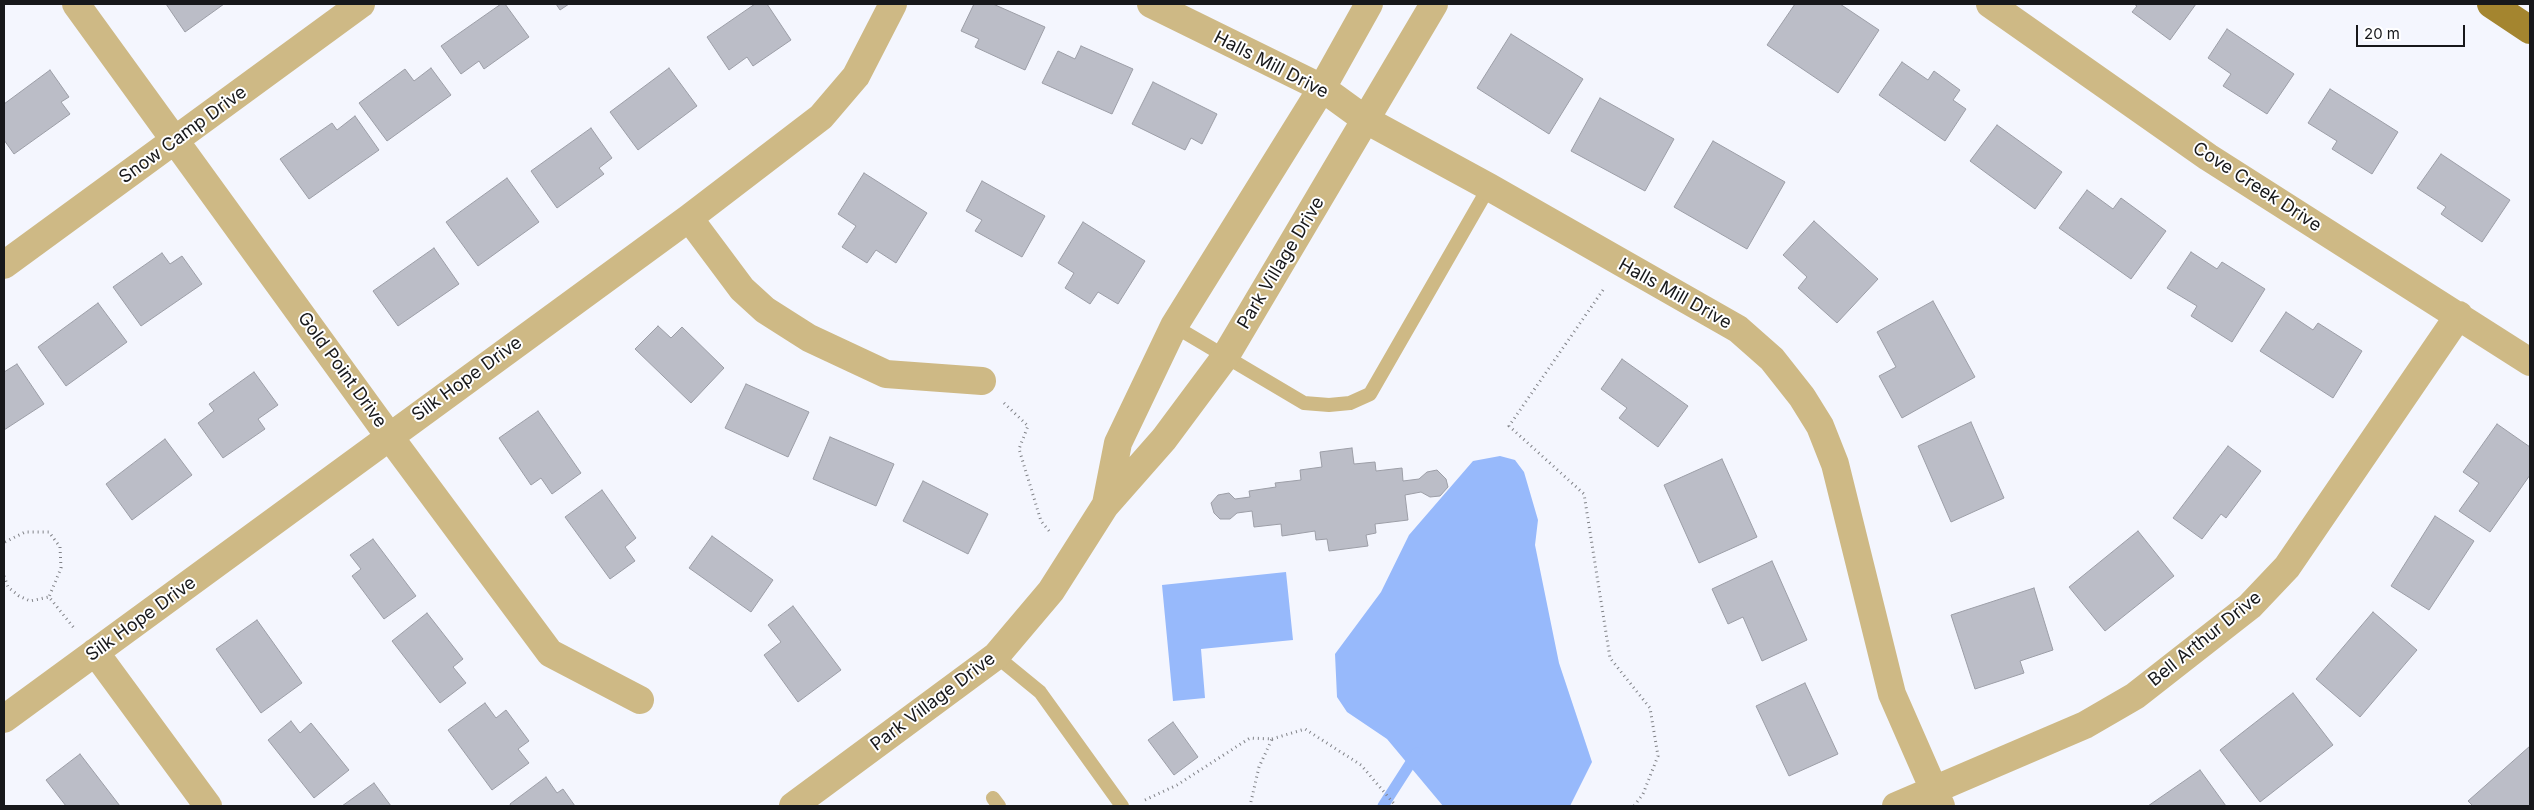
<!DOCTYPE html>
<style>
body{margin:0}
#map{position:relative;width:2534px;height:810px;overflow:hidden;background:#f4f6fe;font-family:Inter,sans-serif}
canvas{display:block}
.frame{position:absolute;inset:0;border:5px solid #17181b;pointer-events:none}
.scale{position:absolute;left:2356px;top:25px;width:109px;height:22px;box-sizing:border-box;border:2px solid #17181b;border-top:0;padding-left:6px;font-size:15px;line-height:18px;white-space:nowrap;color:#17181b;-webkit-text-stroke:4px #fff;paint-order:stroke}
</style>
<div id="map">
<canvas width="2534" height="810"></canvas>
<div class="frame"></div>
<div class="scale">20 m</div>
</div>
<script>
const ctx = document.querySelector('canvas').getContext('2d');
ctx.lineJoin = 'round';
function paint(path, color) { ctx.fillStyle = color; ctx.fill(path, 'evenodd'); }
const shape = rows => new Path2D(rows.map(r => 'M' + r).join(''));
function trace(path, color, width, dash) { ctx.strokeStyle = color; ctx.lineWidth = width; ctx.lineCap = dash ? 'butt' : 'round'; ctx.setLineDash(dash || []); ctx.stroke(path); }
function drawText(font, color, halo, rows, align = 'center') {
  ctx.font = font + ' Inter,sans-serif'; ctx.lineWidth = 4; ctx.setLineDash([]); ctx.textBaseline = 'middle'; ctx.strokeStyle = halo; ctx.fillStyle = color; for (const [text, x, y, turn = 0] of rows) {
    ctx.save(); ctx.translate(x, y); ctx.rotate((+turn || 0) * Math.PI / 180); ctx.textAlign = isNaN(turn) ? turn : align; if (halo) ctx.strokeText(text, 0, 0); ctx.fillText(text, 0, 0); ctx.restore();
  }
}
paint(shape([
 [1500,456,1515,460,1524,472,1538,520,1535,545,1559,663,1592,762,1570,806,1443,806,1387,739,1347,712,1337,697,1335,654,1381,592,1409,535,1473,461],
 [1286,572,1293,640,1201,649,1205,698,1173,701,1162,585]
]), '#97b9fb');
trace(shape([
 [1383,806,1417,753]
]), '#97b9fb', 11);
const building = shape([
 [166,4,224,4,185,32,166,4],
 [501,4,505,4,529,37,484,69,479,61,461,74,441,46,501,4],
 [556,4,569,4,560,10,556,4],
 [755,4,767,4,791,40,753,66,747,57,729,70,707,37,755,4],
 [974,4,993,4,1045,27,1025,70,975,47,979,39,961,31,974,4],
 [1795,4,1840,4,1879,30,1838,93,1767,45,1795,4],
 [2134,4,2196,4,2170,40,2132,12,2137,6,2134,4],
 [2227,29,2294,74,2267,114,2223,86,2231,74,2208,58,2227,29],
 [1511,34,1583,79,1549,134,1477,88,1511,34],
 [1081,46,1133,69,1112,114,1042,83,1058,51,1075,59,1081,46],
 [1902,62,1928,80,1934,71,1960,90,1953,100,1966,109,1945,141,1879,95,1902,62],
 [431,68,451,95,387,141,359,103,405,69,414,81,431,68],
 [669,68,697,106,638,150,610,112,669,68],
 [50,70,69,97,61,102,70,114,14,154,4,140,4,104,50,70],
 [1153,82,1217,114,1202,144,1191,138,1185,150,1132,124,1153,82],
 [2330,89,2398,132,2372,174,2332,149,2337,141,2308,123,2330,89],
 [1600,98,1674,139,1645,191,1571,151,1600,98],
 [355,116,379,150,309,199,280,159,332,123,337,130,355,116],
 [1997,125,2062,172,2035,209,1970,161,1997,125],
 [591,128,612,158,599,168,604,174,557,208,531,171,591,128],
 [1713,141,1785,182,1747,249,1674,207,1713,141],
 [2441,154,2510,200,2482,242,2441,214,2446,207,2417,188,2441,154],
 [864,173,927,213,896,263,876,250,867,263,842,247,856,226,838,214,864,173],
 [507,178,539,222,478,266,446,222,507,178],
 [982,181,1045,216,1022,257,975,231,982,220,966,211,982,181],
 [2087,190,2113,209,2121,198,2166,231,2131,279,2059,228,2087,190],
 [1814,221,1878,279,1837,323,1798,288,1807,277,1783,255,1814,221],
 [1083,222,1145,261,1118,304,1098,292,1090,304,1065,288,1074,273,1058,263,1083,222],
 [434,248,459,284,398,326,373,291,434,248],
 [2191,252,2217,269,2222,262,2265,289,2232,342,2191,316,2197,306,2167,288,2191,252],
 [162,253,170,264,182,256,202,284,141,326,113,287,162,253],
 [1933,301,1975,377,1902,418,1879,376,1896,367,1877,332,1933,301],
 [98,303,127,342,66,386,38,347,98,303],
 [2286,312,2313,330,2318,323,2362,351,2333,398,2260,351,2286,312],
 [658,326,671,338,682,327,724,368,691,403,635,349,658,326],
 [1622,359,1688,406,1658,447,1619,418,1627,408,1601,389,1622,359],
 [17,364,44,404,4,430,4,372,17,364],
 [254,372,278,405,258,419,265,429,223,458,198,423,214,411,209,404,254,372],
 [746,384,809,412,788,457,725,428,746,384],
 [538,411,581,473,552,494,541,478,531,485,499,438,538,411],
 [1971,422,2004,498,1951,522,1918,446,1971,422],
 [2497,424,2530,447,2530,475,2490,532,2459,511,2479,483,2463,472,2497,424],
 [830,437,894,464,876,506,813,479,830,437],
 [165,439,192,475,132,520,106,484,165,439],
 [2228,446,2261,471,2226,518,2221,514,2202,539,2173,518,2228,446],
 [1352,448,1354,464,1375,462,1376,471,1402,468,1403,481,1419,479,1427,472,1437,470,1446,479,1448,487,1440,496,1430,497,1421,492,1405,495,1408,520,1375,524,1376,533,1366,535,1368,546,1329,551,1327,539,1316,540,1315,531,1282,536,1281,524,1254,527,1252,511,1237,513,1230,519,1220,519,1214,513,1211,503,1218,495,1229,493,1235,499,1250,497,1249,491,1276,487,1275,483,1301,480,1300,470,1322,467,1320,452,1352,448],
 [1722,459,1757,537,1699,563,1664,485,1722,459],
 [923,481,988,514,968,554,903,521,923,481],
 [602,490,636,538,625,547,635,561,610,579,565,517,602,490],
 [2435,516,2474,541,2429,610,2391,586,2435,516],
 [2138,531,2174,576,2105,631,2069,587,2138,531],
 [712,536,773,580,751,612,689,568,712,536],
 [373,539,416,596,384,619,352,576,361,569,350,555,373,539],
 [1772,561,1807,640,1762,661,1743,617,1728,624,1712,589,1772,561],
 [2034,588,2053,650,2020,661,2024,673,1975,689,1951,615,2034,588],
 [793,606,841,670,798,702,764,655,781,642,768,625,793,606],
 [2373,612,2417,650,2360,717,2316,679,2373,612],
 [427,613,463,659,453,667,466,683,440,703,392,641,427,613],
 [257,620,302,683,261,713,216,649,257,620],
 [1805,683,1838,754,1789,776,1756,706,1805,683],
 [2293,693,2333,745,2260,802,2220,750,2293,693],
 [485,703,496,718,506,710,529,741,518,749,529,763,492,790,448,730,485,703],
 [291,721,300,733,311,723,349,770,314,798,268,740,291,721],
 [1173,722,1198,757,1174,775,1148,740,1173,722],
 [2530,746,2530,806,2473,806,2468,801,2530,746],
 [80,754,120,806,66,806,46,780,80,754],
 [2200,770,2226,806,2148,806,2200,770],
 [546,777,557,793,563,789,575,806,511,806,510,804,546,777],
 [374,783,391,806,342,806,374,783]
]);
paint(building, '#bbbdc7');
trace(building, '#9c9ea7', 1);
trace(shape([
 [1603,290,1509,426,1584,494,1610,658,1650,708,1658,756,1643,794,1634,806],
 [1004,403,1028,426,1019,449,1041,521,1050,532],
 [5,542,25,532,49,532,60,547,61,568,49,597],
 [4,576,8,587,19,596,30,601,49,597,74,628],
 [1272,739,1305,729,1361,765,1396,806],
 [1145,800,1177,785,1250,738,1272,739,1259,767,1250,806]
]), '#808287', 3, [1, 4]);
trace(shape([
 [1174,326,1304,403,1329,405,1350,403,1370,394,1489,187],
 [996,656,1040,692,1122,806],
 [993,798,999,806]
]), '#ceb985', 14);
trace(shape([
 [76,4,389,436,550,653,640,700],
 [1151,4,1322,88,1366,120,1489,187,1738,329,1772,359,1802,397,1820,426,1835,464,1892,694,1941,806],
 [1990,4,2208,157,2530,362],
 [689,218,742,289,765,310,809,338,886,374,982,381],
 [4,265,361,4],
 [1106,504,1118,443,1174,326,1322,88,1369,4],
 [95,652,208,806],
 [4,719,689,218,821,117,856,76,893,4],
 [793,806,996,656,1051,591,1105,506,1164,439,1225,357,1434,4],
 [1896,806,2085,725,2135,696,2250,606,2287,567,2459,315]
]), '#ceb985', 28);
trace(shape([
 [2491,4,2530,30]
]), '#a4852f', 28);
drawText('18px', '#17181b', '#fff', [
 ["Halls Mill Drive",1271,65,27],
 ["Snow Camp Drive",183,135,-36],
 ["Cove Creek Drive",2257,187,33],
 ["Park Village Drive",1281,263,-59],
 ["Halls Mill Drive",1675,294,29],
 ["Gold Point Drive",342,370,54],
 ["Silk Hope Drive",467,379,-36],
 ["Silk Hope Drive",141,619,-36],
 ["Bell Arthur Drive",2205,639,-39],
 ["Park Village Drive",933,702,-37]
]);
</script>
